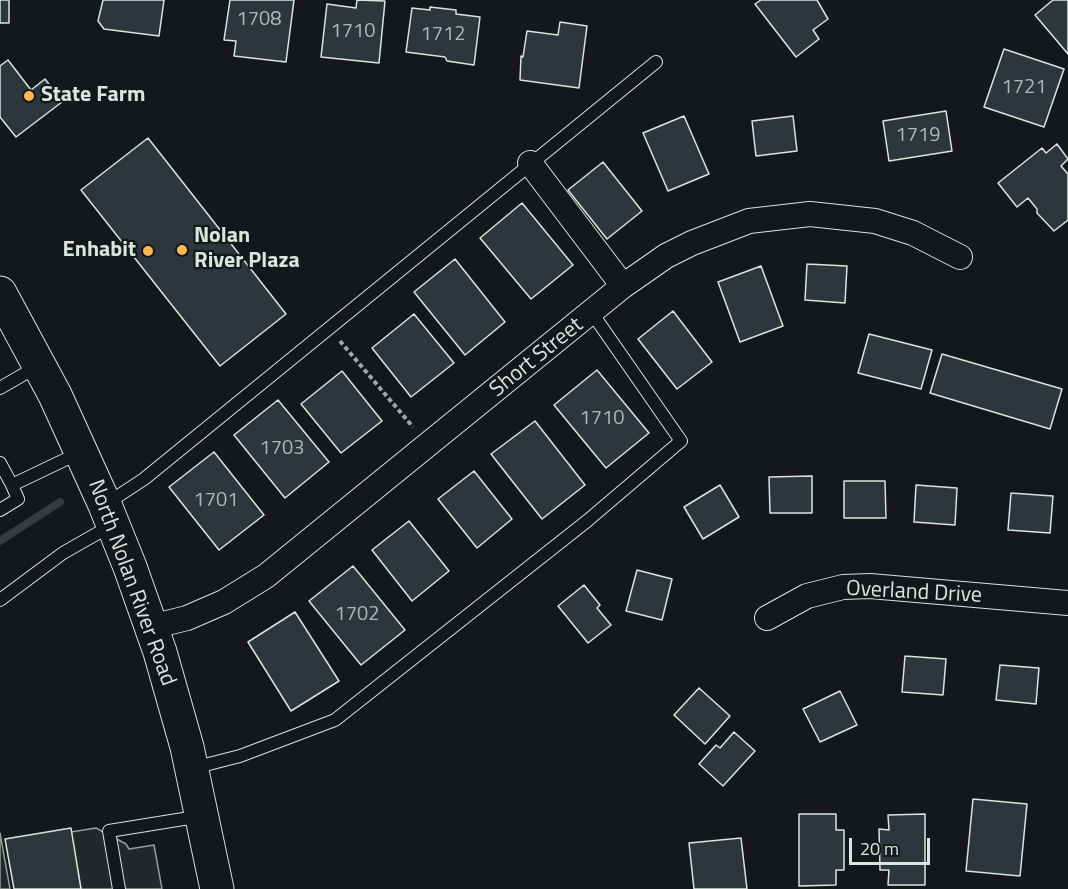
<!DOCTYPE html>
<style>
body{margin:0}
#map{position:relative;width:1068px;height:889px;overflow:hidden;background:#14181c;font-family:"Titillium Web",sans-serif}
canvas{display:block}
.scale{position:absolute;left:849px;top:838px;width:81px;height:27px;box-sizing:border-box;border:3px solid #d8e6dc;border-top:0;padding-left:8px;font-size:18px;line-height:21px;white-space:nowrap;color:#d8e6dc;-webkit-text-stroke:4px #14181c;paint-order:stroke}
</style>
<div id="map">
<canvas width="1068" height="889"></canvas>
<div class="scale">20 m</div>
</div>
<script>
const ctx = document.querySelector('canvas').getContext('2d');
ctx.lineJoin = 'round';
function paint(path, color) { ctx.fillStyle = color; ctx.fill(path, 'evenodd'); }
const shape = rows => new Path2D(rows.map(r => 'M' + r).join(''));
function trace(path, color, width, dash) { ctx.strokeStyle = color; ctx.lineWidth = width; ctx.lineCap = dash ? 'butt' : 'round'; ctx.setLineDash(dash || []); ctx.stroke(path); }
function drawText(font, color, halo, rows, align = 'center') {
  ctx.font = font + ' "Titillium Web",sans-serif'; ctx.lineWidth = 4.5; ctx.setLineDash([]); ctx.textBaseline = 'middle'; ctx.strokeStyle = halo; ctx.fillStyle = color; for (const [text, x, y, turn = 0] of rows) {
    ctx.save(); ctx.translate(x, y); ctx.rotate((+turn || 0) * Math.PI / 180); ctx.textAlign = isNaN(turn) ? turn : align; if (halo) ctx.strokeText(text, 0, 0); ctx.fillText(text, 0, 0); ctx.restore();
  }
}
const parking = shape([
 [96,828,126,844,129,849,154,845,162,889,81,889,71,832,96,828],
 [0,833,10,889,0,889,0,833]
]);
paint(parking, '#24282b');
trace(parking, '#939e99', 1.5);
trace(shape([
 [0,541,60,502]
]), '#363b3e', 8);
const building = shape([
 [0,0,9,0,9,23,0,23,0,0],
 [103,0,164,0,159,36,104,29,98,21,103,0],
 [230,0,294,0,286,62,234,56,236,41,224,40,230,0],
 [357,0,385,1,379,63,321,57,327,4,356,8,357,0],
 [761,0,817,0,828,19,813,30,819,39,796,57,755,4,761,0],
 [1053,0,1068,0,1068,54,1035,15,1053,0],
 [430,7,456,10,456,14,480,17,474,65,447,61,445,57,406,52,412,8,430,10,430,7],
 [560,22,587,26,579,88,520,80,521,56,523,57,527,31,558,35,560,22],
 [1004,49,1064,69,1044,127,984,107,1004,49],
 [8,60,31,90,45,79,62,102,16,137,0,117,0,66,8,60],
 [946,111,952,151,889,161,883,121,946,111],
 [684,116,709,174,668,191,643,133,684,116],
 [793,116,797,151,756,156,752,121,793,116],
 [148,138,286,314,220,366,81,190,148,138],
 [1057,144,1068,159,1061,166,1068,174,1068,220,1054,231,1037,213,1037,209,1028,198,1017,207,998,183,1042,148,1046,153,1057,144],
 [603,162,642,211,607,239,568,190,603,162],
 [522,203,573,265,531,299,480,238,522,203],
 [455,259,505,322,465,355,414,292,455,259],
 [807,264,847,266,845,303,805,300,807,264],
 [761,266,783,326,740,342,718,282,761,266],
 [673,311,712,362,677,389,638,339,673,311],
 [414,314,454,363,411,397,372,348,414,314],
 [869,334,932,350,921,389,858,373,869,334],
 [942,354,1062,389,1050,429,930,393,942,354],
 [597,370,649,433,606,468,554,405,597,370],
 [342,371,382,421,341,453,301,404,342,371],
 [278,400,329,462,285,498,234,435,278,400],
 [535,421,585,485,542,519,491,454,535,421],
 [214,452,264,515,219,550,169,487,214,452],
 [474,471,512,519,477,548,438,499,474,471],
 [812,476,812,513,770,513,769,477,812,476],
 [844,481,885,481,886,518,844,518,844,481],
 [720,485,739,517,703,539,684,507,720,485],
 [916,485,957,488,955,525,914,522,916,485],
 [1011,493,1053,496,1050,533,1008,530,1011,493],
 [409,521,449,571,412,601,372,550,409,521],
 [353,566,405,630,361,665,309,601,353,566],
 [637,570,672,579,662,620,626,611,637,570],
 [584,585,600,605,597,608,611,625,588,643,558,606,584,585],
 [295,612,339,681,291,711,248,642,295,612],
 [905,656,946,659,943,695,902,692,905,656],
 [1000,665,1039,668,1036,704,996,700,1000,665],
 [699,688,730,716,705,744,674,715,699,688],
 [840,691,857,725,820,742,803,709,840,691],
 [734,732,755,751,723,786,699,764,716,745,720,748,734,732],
 [973,799,1027,804,1020,876,966,871,973,799],
 [799,814,836,814,836,830,844,830,844,870,836,870,836,885,799,886,799,814],
 [925,814,925,885,888,885,889,870,880,870,879,829,889,830,888,815,925,814],
 [71,828,81,889,14,889,5,839,71,828],
 [741,838,747,889,694,889,689,843,741,838]
]);
paint(building, '#2c363c');
trace(building, '#d8e6dc', 1.5);
const service = shape([
 [0,388,38,366],
 [0,463,12,485],
 [106,504,144,479,656,62],
 [0,510,18,499,12,485,79,453],
 [0,600,63,553,112,525],
 [193,768,240,756,335,720,587,521,681,441,592,313],
 [119,889,109,831,202,816]
]);
const minor = shape([
 [530,163,623,286],
 [767,618,807,596,843,587,870,586,1068,603],
 [151,627,187,618,224,602,266,576,623,286,666,256,692,243,749,221,810,214,875,221,913,233,960,257]
]);
const secondary = shape([
 [0,293,55,395,105,505,130,567,160,652,187,747,217,889]
]);
trace(service, '#d8e6dc', 14);
trace(minor, '#d8e6dc', 26);
trace(secondary, '#d8e6dc', 35);
trace(shape([
 [340,341,413,427]
]), '#9da8a2', 4, [4.5, 3]);
trace(service, '#14181c', 12);
trace(minor, '#14181c', 24);
trace(secondary, '#14181c', 33);
for (const [x, y, r, color] of [
 [29,96,6,"#ffb74d"],
 [182,250,6,"#ffb74d"],
 [148,251,6,"#ffb74d"]
]) { const dot = new Path2D(); dot.arc(x, y, r, 0, 2 * Math.PI); ctx.fillStyle = color; ctx.fill(dot); trace(dot, '#14181c', 2); }
drawText('20px', '#adbab4', null, [
 ["1708",259,20],
 ["1710",353,32],
 ["1712",443,35],
 ["1721",1024,88],
 ["1719",918,136],
 ["1710",602,419],
 ["1703",282,449],
 ["1701",216,501],
 ["1702",357,615]
]);
drawText('bold 22px', '#d8e6dc', '#14181c', [
 ["State Farm",41,96],
 ["Nolan",194,237],
 ["River Plaza",194,262],
 ["Enhabit",136,251,"right"]
], 'left');
drawText('22px', '#d8e6dc', '#14181c', [
 ["Short Street",537,358,-39],
 ["North Nolan River Road",131,583,70],
 ["Overland Drive",914,593,3]
]);
</script>
